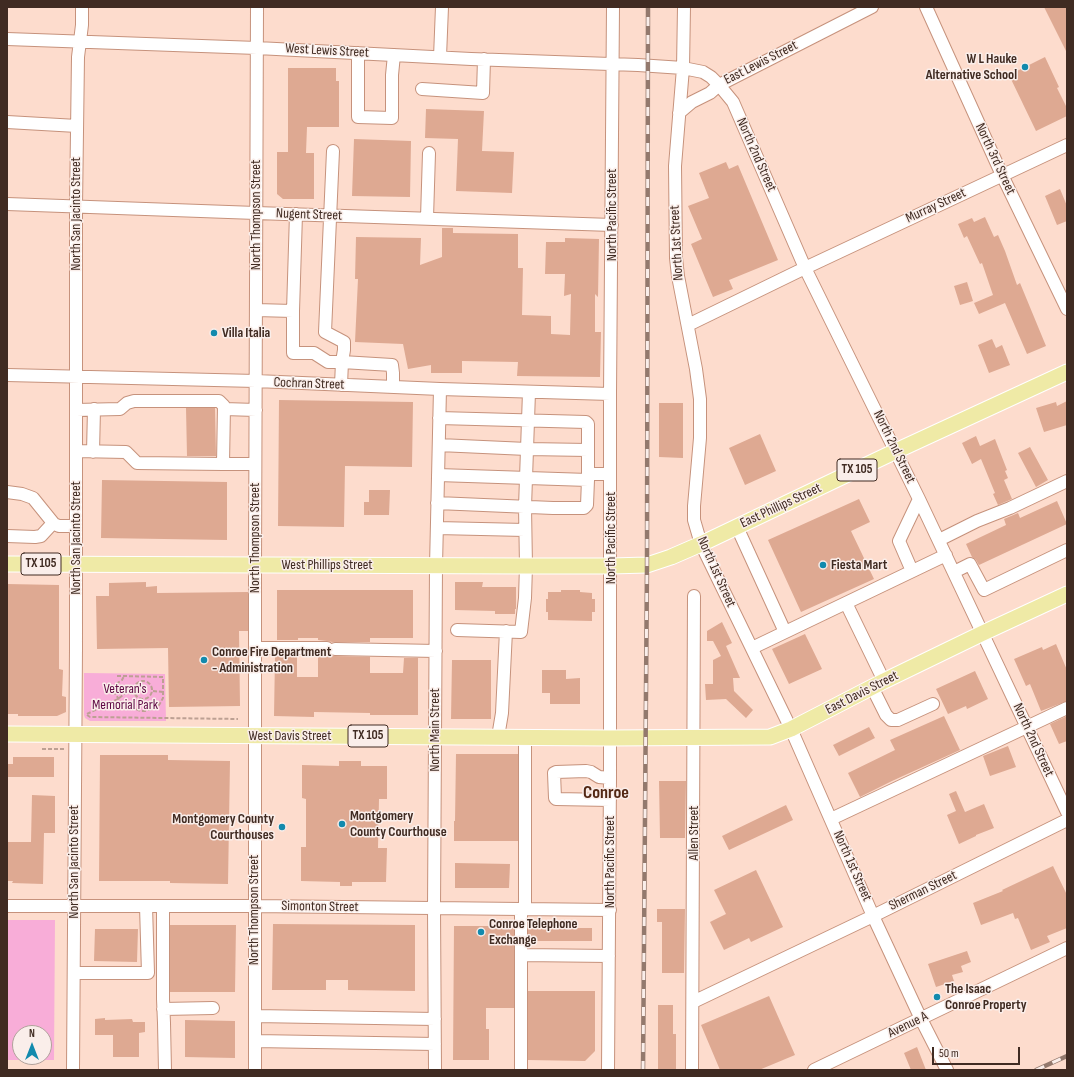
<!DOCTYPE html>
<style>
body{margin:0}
#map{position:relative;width:1074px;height:1077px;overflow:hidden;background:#fddccd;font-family:"Sofia Sans Condensed",sans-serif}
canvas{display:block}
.frame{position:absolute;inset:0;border:8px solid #402b22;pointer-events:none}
.north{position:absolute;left:12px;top:1025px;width:40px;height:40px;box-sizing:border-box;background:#faeeea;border:1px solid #b0a09a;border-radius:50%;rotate:0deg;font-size:11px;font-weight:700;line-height:16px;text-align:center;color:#402b22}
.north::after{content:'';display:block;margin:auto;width:14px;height:18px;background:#128aad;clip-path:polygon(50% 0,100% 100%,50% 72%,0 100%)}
.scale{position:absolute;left:932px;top:1047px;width:88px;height:18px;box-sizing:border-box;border:2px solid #402b22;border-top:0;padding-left:5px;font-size:12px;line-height:14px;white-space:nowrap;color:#402b22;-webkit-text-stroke:3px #faeeea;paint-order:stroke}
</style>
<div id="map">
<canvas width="1074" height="1077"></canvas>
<div class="frame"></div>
<div class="north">N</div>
<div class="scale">50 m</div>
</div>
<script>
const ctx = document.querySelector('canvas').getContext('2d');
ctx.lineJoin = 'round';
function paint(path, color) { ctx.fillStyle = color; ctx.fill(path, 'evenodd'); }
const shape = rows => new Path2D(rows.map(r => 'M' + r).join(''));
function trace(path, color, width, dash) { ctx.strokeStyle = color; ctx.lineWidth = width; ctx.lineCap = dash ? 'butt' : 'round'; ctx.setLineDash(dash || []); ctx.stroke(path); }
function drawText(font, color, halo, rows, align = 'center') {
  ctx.font = font + ' "Sofia Sans Condensed",sans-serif'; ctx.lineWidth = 3; ctx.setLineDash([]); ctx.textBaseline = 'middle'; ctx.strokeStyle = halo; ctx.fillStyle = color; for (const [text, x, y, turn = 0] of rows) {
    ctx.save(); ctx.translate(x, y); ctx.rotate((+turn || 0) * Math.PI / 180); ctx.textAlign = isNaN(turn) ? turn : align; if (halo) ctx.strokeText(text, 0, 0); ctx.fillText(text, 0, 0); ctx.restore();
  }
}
paint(shape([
 [84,673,165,674,166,721,90,721,85,718,84,715],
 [7,920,55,920,54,1060,7,1060],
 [20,1033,44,1033,44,1057,20,1057]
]), '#f8add8');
paint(shape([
 [1044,7,1067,7,1067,53],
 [1045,57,1059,87,1057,88,1067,108,1067,116,1036,131,1009,75],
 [288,68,336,68,336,81,339,81,339,127,307,127,306,153,314,153,314,199,283,199,277,194,277,152,288,152],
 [426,109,484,111,482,151,514,152,512,193,456,191,458,139,425,138],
 [354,139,411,141,410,197,352,196],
 [726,162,729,169,738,165,778,260,729,280,733,289,713,297,691,244,702,239,688,206,709,198,699,173],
 [1060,189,1067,206,1067,221,1057,225,1045,196],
 [985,217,994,237,998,235,1005,251,1017,285,1020,283,1046,346,1027,354,1005,303,979,314,974,303,993,295,982,263,980,264,967,236,964,238,958,224,972,218,974,222],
 [442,228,453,228,453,233,518,234,518,268,523,268,522,315,551,316,551,334,570,335,571,294,564,296,565,274,545,274,546,242,565,242,565,238,599,239,598,297,595,294,595,332,601,332,600,377,517,376,518,362,462,361,462,373,431,373,431,365,408,369,403,344,355,342,358,279,355,279,356,237,421,238,420,265,442,257],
 [967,282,973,301,960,305,954,286],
 [992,339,996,348,1002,345,1010,365,989,373,978,345],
 [279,400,413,402,412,467,345,466,344,527,278,526],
 [1067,401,1067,425,1044,432,1036,408,1056,402,1057,406],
 [659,403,683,403,683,458,659,457],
 [186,408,215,408,216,456,187,456],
 [760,434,776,471,745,485,729,448],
 [976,436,980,446,995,439,1007,470,1005,471,1008,478,1004,480,1012,499,998,505,993,494,995,493,981,459,972,464,962,443],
 [1030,447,1048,480,1036,487,1018,453],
 [102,480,227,482,227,540,101,538],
 [369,490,390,490,389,515,364,515,364,502,369,502],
 [859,499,870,522,851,531,874,579,801,612,768,540],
 [1057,501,1067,524,979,565,976,560,972,557,966,544,1006,525,1004,519,1018,513,1020,518],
 [146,582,146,587,157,586,157,593,248,592,248,631,239,631,240,706,169,707,168,648,97,649,96,596,109,596,109,583],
 [455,582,483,582,482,587,516,587,516,609,515,609,515,614,495,614,495,611,455,610],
 [7,584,59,585,59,669,63,670,62,696,66,697,66,712,57,716,18,716,18,714,7,714],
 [277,590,413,590,413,638,370,638,370,642,332,642,327,641,318,640,318,638,298,638,298,640,277,640],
 [561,590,580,590,580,592,592,593,592,599,595,599,595,612,592,612,592,621,548,620,548,612,546,612,546,599,548,599,548,592,561,592],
 [722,622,732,643,726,646,740,678,733,678,734,691,753,710,746,718,726,699,706,700,705,684,713,684,713,660,721,656,713,641,707,641,707,631],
 [805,634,822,669,789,684,772,649],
 [1056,644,1067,670,1067,701,1041,711,1030,684,1026,686,1014,659,1042,647,1043,650],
 [330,655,335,656,370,657,370,673,403,673,404,658,418,658,418,715,370,715,370,713,314,712,314,717,274,716,275,656,297,656,297,677,318,677,318,656],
 [452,660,491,660,491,719,451,719],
 [542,670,566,670,566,679,580,678,580,704,550,704,550,693,542,693],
 [975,671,988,699,967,709,966,706,948,714,936,689],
 [944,716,960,750,892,781,860,797,848,773,895,750,890,740],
 [1067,716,1067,741,1059,744,1050,724],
 [869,727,875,738,839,756,833,745],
 [1008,746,1016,767,990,776,983,756],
 [456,754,518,754,518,841,454,841,454,821,455,821],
 [100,755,168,755,168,760,230,761,228,884,170,883,170,881,99,881],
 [13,757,54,757,54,777,7,777,7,764,13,764],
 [339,761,361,761,361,766,387,766,387,799,379,799,378,848,387,848,386,882,352,882,352,886,340,886,340,882,301,881,301,847,306,847,306,799,302,798,302,765,339,766],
 [659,781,686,781,685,838,660,838],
 [956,791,965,812,984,804,994,828,976,835,976,836,959,844,947,815,956,811,949,794],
 [32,795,55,796,55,833,44,833,43,884,12,883,13,881,7,881,7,842,31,842],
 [786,805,793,820,729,850,722,836],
 [455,863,510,864,509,888,455,888],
 [1053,866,1067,895,1067,928,1047,936,1050,942,1031,950,1018,918,1015,919,1013,913,981,925,973,903,1003,891,1002,890],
 [756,870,783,927,751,942,749,938,724,950,710,922,726,914,714,890],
 [657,909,685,909,684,973,662,973,662,922,657,922],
 [273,924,415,925,415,991,348,990,348,980,326,980,326,990,272,990],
 [170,925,236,925,235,992,170,992],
 [454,926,514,926,514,1008,486,1008,486,1029,489,1029,489,1060,453,1060],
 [528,928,592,928,592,941,528,941],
 [95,929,138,929,137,962,94,961],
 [967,951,971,962,961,966,963,972,952,975,954,981,936,987,928,964],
 [528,991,595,991,595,1051,585,1061,528,1060],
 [769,996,795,1055,759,1070,720,1070,701,1025],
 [658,1005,673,1005,673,1034,676,1034,676,1070,658,1070],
 [105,1018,105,1020,132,1019,133,1022,145,1022,145,1032,139,1033,139,1057,113,1057,113,1035,95,1035,95,1019],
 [185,1020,235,1021,235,1058,185,1057],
 [917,1047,926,1070,911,1070,904,1053]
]), '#dea992');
const minor = shape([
 [684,7,683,68,675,166,676,258,678,276,696,369,700,399,700,438,694,506,694,520,701,544,791,729,873,916,921,1019,947,1070],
 [926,7,1002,175,1067,309],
 [7,39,257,48,471,59,638,65,683,68,703,72,711,77,719,85,733,102,805,268,919,499,1067,812],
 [358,53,358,117,392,118,392,75,394,55],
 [440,57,442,7],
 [422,89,483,93,484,59],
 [679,113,692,102,710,93,719,85,872,7],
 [7,122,77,126],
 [333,151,325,332,344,342,344,350,342,362,341,385],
 [7,204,256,213,612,225],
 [427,218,429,153],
 [256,310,293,311,296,214],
 [293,311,293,353,314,353,328,362,342,362,392,365,393,373,393,387],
 [688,325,805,268,1067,145],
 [7,375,256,381,440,389,610,394],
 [224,409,256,410],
 [76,410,120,409,127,403,134,401,219,401,224,406,223,464,137,463,126,452,76,451],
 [439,445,527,449,588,450,588,424,586,422,439,418],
 [93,452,94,409],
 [223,464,255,464],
 [588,474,610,474],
 [438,475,588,480,588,450],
 [7,492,22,494,33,498,54,524,59,526,76,526],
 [437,503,553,508,584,508,587,505,588,480],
 [737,527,785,632],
 [437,528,525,530],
 [7,536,35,537,41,536,53,523],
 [939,540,977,521,1010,508,1067,481],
 [912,571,899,541,919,499],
 [954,572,970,564,984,590,1067,550],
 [846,603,884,681],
 [457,630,521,632,525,598,526,566,525,507,529,392],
 [255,648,327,648],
 [752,648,946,555],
 [335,649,436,651],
 [872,687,886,715,891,720,898,720,933,704],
 [498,737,502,713,506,631],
 [525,737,525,909],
 [610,800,556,799,555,798,554,773,556,772,586,771,591,772,599,777,610,778],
 [831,819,1067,708],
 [7,906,254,906,610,910],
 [163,906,163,999,164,1023,165,1070],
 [522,955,609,956],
 [74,973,148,973,146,906],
 [693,1002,873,916,1067,820],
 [163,1009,213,1008],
 [255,1016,435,1019],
 [255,1041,435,1044],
 [73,1070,76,648,76,206,78,57,82,25,82,7],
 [255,1070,255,565,257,7],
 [435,1070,434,909,435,737,436,566,440,389],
 [521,1070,521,909],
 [608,1070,610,778,610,394,613,7],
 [692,1070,694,596],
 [814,1070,1067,948]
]);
const major = shape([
 [7,564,526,566,611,566,647,565,671,557,701,544,896,451,1067,372],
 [7,734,610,738,770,737,791,729,884,681,983,633,1067,594]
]);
trace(minor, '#c6927c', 14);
trace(major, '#fff', 17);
trace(shape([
 [117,676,124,676,163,677,163,698,158,707,145,711,140,711,120,701,114,692,114,688,116,684,122,680,124,676],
 '134 690a9 9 0 1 1 18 0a9 9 0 1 1-18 0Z',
 [153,691,163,692],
 [87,714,118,699,129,690,134,690],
 [87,715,90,717,238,719],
 [42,749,64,749]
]), '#bda093', 2, [4, 2]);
trace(minor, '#fff', 12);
trace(major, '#efeaa6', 15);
const rail = shape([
 [643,1070,647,565,648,7],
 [1036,1070,1067,1056]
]);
trace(rail, '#93796d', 4.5);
trace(rail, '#faeeea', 3, [9]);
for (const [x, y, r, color] of [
 [1025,67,4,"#128aad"],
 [214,333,4,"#128aad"],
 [823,565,4,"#128aad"],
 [204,660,4,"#128aad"],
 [342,824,4,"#128aad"],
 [282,827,4,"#128aad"],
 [481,932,4,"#128aad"],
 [937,997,4,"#128aad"]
]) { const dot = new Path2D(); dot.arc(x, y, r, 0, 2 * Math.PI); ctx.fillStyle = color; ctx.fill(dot); trace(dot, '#faeeea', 1.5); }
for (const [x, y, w] of [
 [857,470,40],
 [41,564,40],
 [368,736,40]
]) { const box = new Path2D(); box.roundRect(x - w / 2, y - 11, w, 22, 3); ctx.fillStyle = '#faeeea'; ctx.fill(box); trace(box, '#402b22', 1); }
drawText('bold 13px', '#402b22', null, [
 ["TX 105",857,470],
 ["TX 105",41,564],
 ["TX 105",368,736]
]);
drawText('14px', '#402b22', '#faeeea', [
 ["West Lewis Street",327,51,3],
 ["East Lewis Street",761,63,-27],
 ["North 2nd Street",756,155,66],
 ["North 3rd Street",995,159,65],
 ["Murray Street",936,206,-25],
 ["North San Jacinto Street",76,214,-90],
 ["North Thompson Street",256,215,-90],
 ["Nugent Street",309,215,2],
 ["North Pacific Street",612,215,-90],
 ["North 1st Street",677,243,-93],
 ["Cochran Street",309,384,2],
 ["North 2nd Street",894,447,64],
 ["East Phillips Street",781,506,-25],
 ["North San Jacinto Street",76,538,-90],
 ["North Thompson Street",255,538,-90],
 ["North Pacific Street",611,538,-90],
 ["West Phillips Street",327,565],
 ["North 1st Street",716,572,66],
 ["East Davis Street",862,693,-27],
 ["North Main Street",435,730,-90],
 ["West Davis Street",290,736],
 ["North 2nd Street",1033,740,65],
 ["Allen Street",694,833,-90],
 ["North San Jacinto Street",74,862,-90],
 ["North Pacific Street",610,862,-90],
 ["North 1st Street",852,866,66],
 ["Sherman Street",923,891,-26],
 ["Simonton Street",320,907,1],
 ["North Thompson Street",254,910,-90],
 ["Avenue A",908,1025,-26]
]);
drawText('bold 14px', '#402b22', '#faeeea', [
 ["W L Hauke",1017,59,"right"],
 ["Alternative School",1017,75,"right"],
 ["Villa Italia",222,333],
 ["Fiesta Mart",831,565],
 ["Conroe Fire Department",212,652],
 ["- Administration",212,668],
 ["Montgomery",350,816],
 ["County Courthouse",350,832],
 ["Montgomery County",274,819,"right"],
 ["Courthouses",274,835,"right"],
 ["Conroe Telephone",489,924],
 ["Exchange",489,940],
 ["The Isaac",945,989],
 ["Conroe Property",945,1005]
], 'left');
drawText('14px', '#5f0945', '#faeeea', [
 ["Veteran's",125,689],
 ["Memorial Park",125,705]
]);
drawText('bold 18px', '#522713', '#faeeea', [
 ["Conroe",606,793]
]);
</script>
